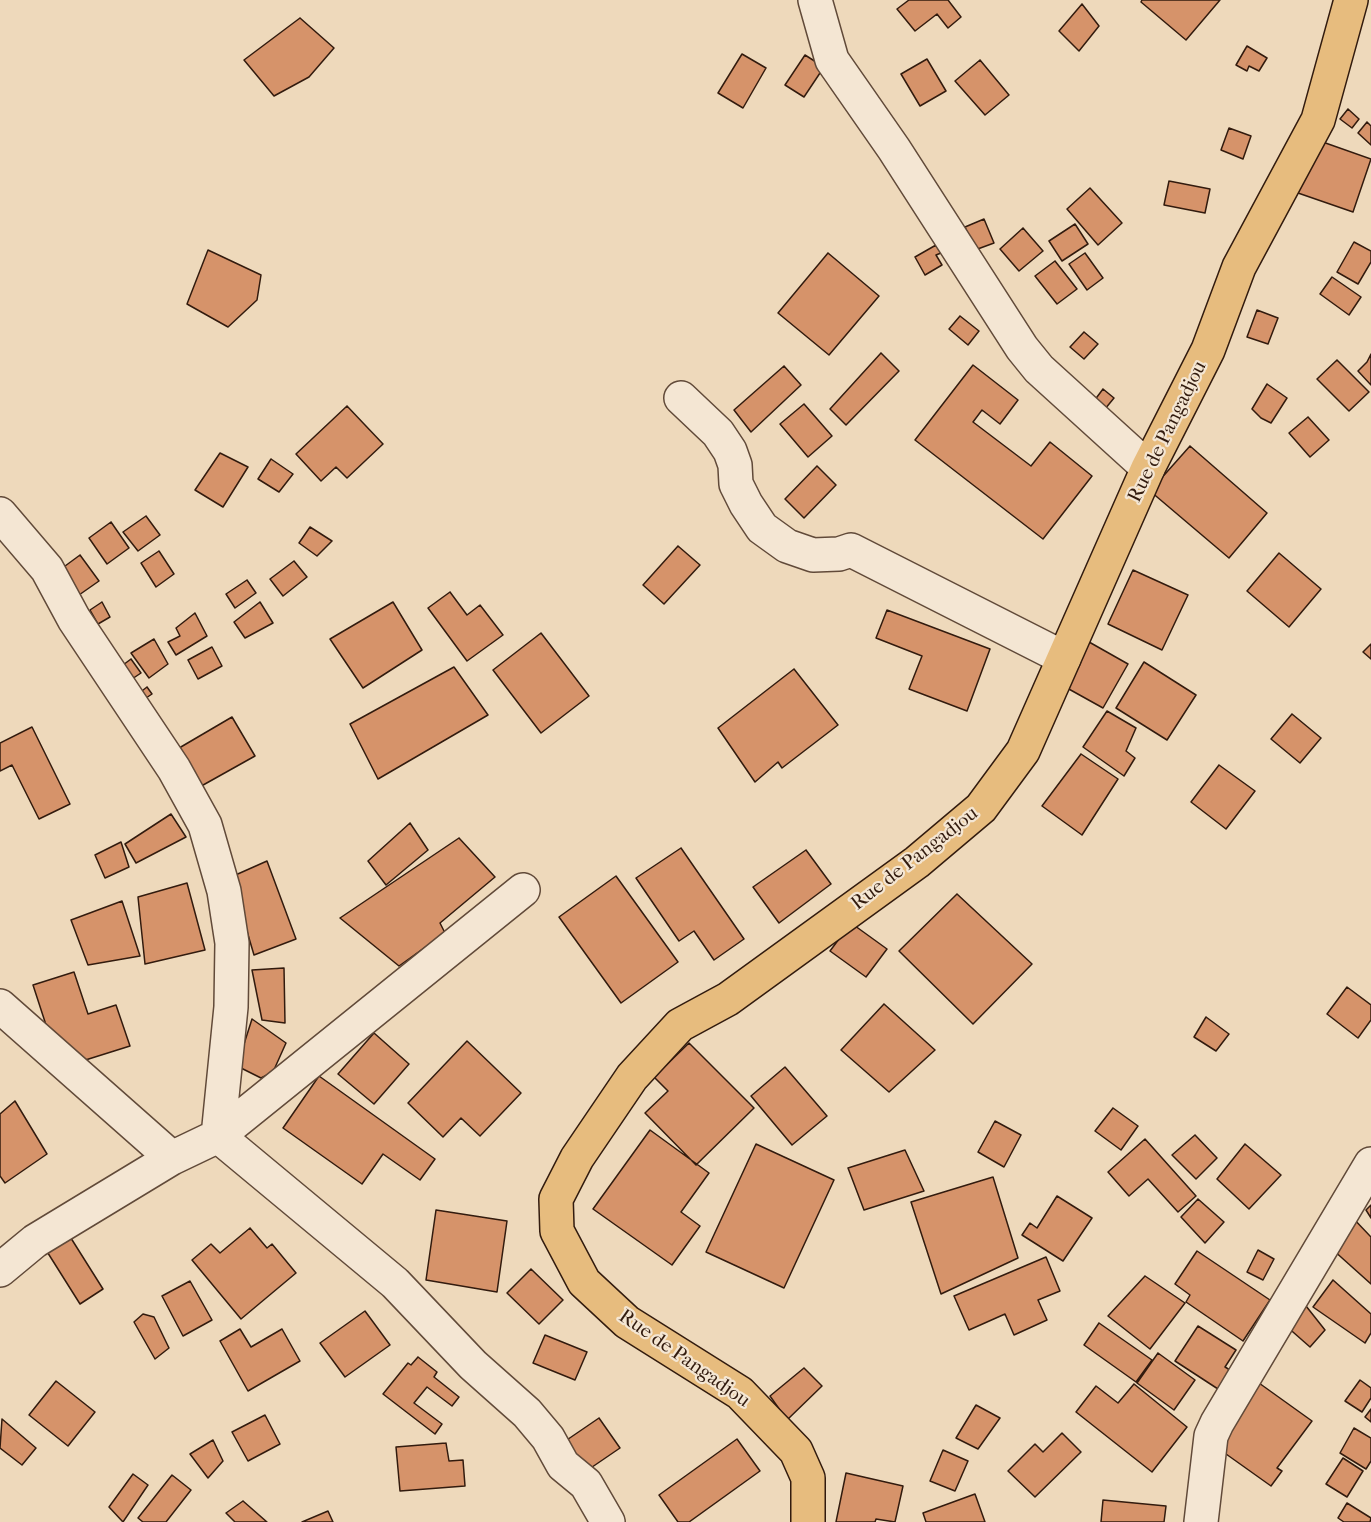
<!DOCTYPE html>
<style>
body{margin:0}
canvas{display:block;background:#eed9bb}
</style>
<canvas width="1371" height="1522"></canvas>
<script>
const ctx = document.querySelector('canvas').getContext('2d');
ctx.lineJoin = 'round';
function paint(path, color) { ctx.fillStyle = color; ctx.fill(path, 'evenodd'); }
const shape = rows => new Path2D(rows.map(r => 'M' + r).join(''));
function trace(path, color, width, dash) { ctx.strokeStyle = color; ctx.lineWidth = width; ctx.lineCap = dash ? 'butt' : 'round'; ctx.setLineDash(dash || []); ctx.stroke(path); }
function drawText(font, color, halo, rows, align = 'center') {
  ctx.font = font + ' "IM FELL French Canon",serif'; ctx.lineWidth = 4.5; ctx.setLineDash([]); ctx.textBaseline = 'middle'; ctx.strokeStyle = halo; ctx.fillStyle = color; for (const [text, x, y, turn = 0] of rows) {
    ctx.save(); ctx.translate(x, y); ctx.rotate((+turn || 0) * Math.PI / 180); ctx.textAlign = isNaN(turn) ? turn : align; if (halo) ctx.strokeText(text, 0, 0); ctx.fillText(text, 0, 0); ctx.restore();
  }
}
const building = shape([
 [909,0,948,0,961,17,948,28,937,14,915,31,897,9,909,0],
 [1142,0,1220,0,1186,40,1141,2,1142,0],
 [1082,4,1099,26,1079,51,1059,31,1082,4],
 [300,18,334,48,309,77,274,96,244,60,300,18],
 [1247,46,1267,58,1259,71,1249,66,1247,71,1236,65,1247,46],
 [742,54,766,68,743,108,718,93,742,54],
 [805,55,824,67,804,97,785,85,805,55],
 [927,59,946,91,920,106,901,74,927,59],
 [980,60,1009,95,985,115,955,81,980,60],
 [1348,109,1359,119,1352,128,1340,119,1348,109],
 [1367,122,1371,126,1371,145,1358,133,1367,122],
 [1229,128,1251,136,1243,159,1221,150,1229,128],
 [1317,140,1371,159,1353,212,1298,193,1317,140],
 [1169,181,1210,189,1205,213,1164,205,1169,181],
 [1090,188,1122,223,1098,245,1067,209,1090,188],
 [984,219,994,243,975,250,965,227,984,219],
 [1075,224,1088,244,1062,261,1049,241,1075,224],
 [1023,228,1043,251,1019,271,1000,249,1023,228],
 [1354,242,1371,251,1371,262,1358,284,1337,272,1354,242],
 [936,245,941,253,936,255,942,265,925,275,915,257,936,245],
 [208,250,261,275,257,300,228,327,187,304,208,250],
 [828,253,879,296,829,355,778,313,828,253],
 [1085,253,1103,278,1087,290,1069,264,1085,253],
 [1055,261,1077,289,1057,304,1035,276,1055,261],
 [1332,277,1361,297,1349,315,1320,294,1332,277],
 [1257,310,1278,318,1268,344,1247,337,1257,310],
 [960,316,979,331,968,345,949,329,960,316],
 [1084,332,1098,344,1084,359,1070,347,1084,332],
 [881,353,899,371,846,425,830,409,881,353],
 [1371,354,1371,385,1358,371,1367,362,1371,354],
 [1337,360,1369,392,1349,411,1317,379,1337,360],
 [973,365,1018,400,1000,424,982,410,973,422,1031,466,1050,442,1092,476,1043,539,915,440,973,365],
 [784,366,801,385,751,432,734,410,784,366],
 [1267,384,1287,398,1271,423,1261,418,1252,409,1267,384],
 [1103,389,1114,398,1105,409,1094,401,1103,389],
 [804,404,832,436,808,457,780,424,804,404],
 [347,406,383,444,347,478,336,467,321,481,296,454,347,406],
 [1308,417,1329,440,1310,457,1289,433,1308,417],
 [1190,446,1267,513,1229,558,1150,491,1190,446],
 [220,453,248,467,223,507,195,490,220,453],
 [271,459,293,474,279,492,258,479,271,459],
 [817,466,836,485,804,518,785,499,817,466],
 [146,516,160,535,138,551,123,532,146,516],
 [111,522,129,548,107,564,89,538,111,522],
 [310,527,332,541,317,556,299,543,310,527],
 [678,546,700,565,664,604,643,585,678,546],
 [159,551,174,574,156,587,141,563,159,551],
 [1279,553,1321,589,1289,627,1247,591,1279,553],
 [80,555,99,581,79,595,61,569,80,555],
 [294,561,307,577,283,596,270,579,294,561],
 [1133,570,1188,595,1162,650,1108,624,1133,570],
 [247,580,256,593,235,608,226,594,247,580],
 [450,592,467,615,480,605,503,635,467,661,428,608,450,592],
 [102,602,110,617,98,624,90,610,102,602],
 [260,602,273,623,245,638,234,622,260,602],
 [393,602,422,650,363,688,330,639,393,602],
 [887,610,990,649,967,711,909,689,922,656,876,638,887,610],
 [195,613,207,636,176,655,168,642,180,636,176,628,195,613],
 [541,633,589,696,541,733,493,670,541,633],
 [1082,638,1128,664,1103,708,1058,683,1082,638],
 [154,639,168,664,149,678,131,653,154,639],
 [1371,644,1371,659,1363,652,1371,644],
 [212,647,222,666,198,679,188,660,212,647],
 [131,659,141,673,129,681,115,671,131,659],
 [1144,662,1196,695,1167,740,1116,708,1144,662],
 [454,667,488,715,378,779,350,724,454,667],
 [794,669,838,725,782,768,778,762,755,782,718,728,794,669],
 [147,687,152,694,143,700,138,694,147,687],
 [1107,711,1136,728,1126,751,1135,758,1124,776,1083,747,1107,711],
 [1292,714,1321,738,1300,763,1271,739,1292,714],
 [232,717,255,756,196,789,174,751,232,717],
 [32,727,70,804,39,819,12,765,0,771,0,743,32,727],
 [1081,754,1118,779,1082,835,1042,806,1081,754],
 [1219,765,1255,791,1226,829,1191,802,1219,765],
 [171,814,186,837,136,863,125,844,171,814],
 [410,823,428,850,386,885,368,861,410,823],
 [459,838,495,877,440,923,445,933,399,966,340,918,459,838],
 [121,842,129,867,105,878,95,855,121,842],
 [681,848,744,939,714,960,694,931,679,941,636,878,681,848],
 [806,850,831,884,779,923,753,887,806,850],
 [267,861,296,939,254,955,231,877,267,861],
 [616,876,678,962,621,1003,559,917,616,876],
 [187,883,205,950,145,964,138,897,187,883],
 [957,894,1032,964,973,1024,899,951,957,894],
 [122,901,140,956,88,965,71,920,122,901],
 [851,923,887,949,866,977,830,951,851,923],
 [284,968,285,1023,262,1020,252,970,284,968],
 [74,972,88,1014,116,1005,130,1046,60,1068,33,985,74,972],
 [1347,987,1371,1005,1371,1020,1358,1038,1327,1014,1347,987],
 [884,1004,935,1050,889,1092,841,1050,884,1004],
 [1206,1017,1229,1034,1216,1051,1194,1037,1206,1017],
 [252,1019,286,1043,273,1072,261,1078,237,1066,252,1019],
 [374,1033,409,1064,374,1104,338,1074,374,1033],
 [467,1041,521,1093,480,1136,461,1118,443,1137,408,1103,467,1041],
 [689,1043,754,1108,696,1165,645,1113,668,1091,654,1077,689,1043],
 [785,1067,827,1116,792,1145,751,1096,785,1067],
 [319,1076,435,1159,420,1180,383,1154,362,1184,283,1128,319,1076],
 [15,1101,47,1154,5,1183,0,1176,0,1114,15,1101],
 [1113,1108,1138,1126,1121,1150,1095,1131,1113,1108],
 [995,1121,1021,1135,1004,1167,978,1152,995,1121],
 [650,1130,709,1173,681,1212,700,1226,672,1265,593,1209,650,1130],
 [1195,1135,1217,1158,1196,1179,1172,1155,1195,1135],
 [1145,1139,1196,1196,1178,1212,1148,1179,1129,1196,1108,1172,1145,1139],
 [756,1144,834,1180,784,1288,706,1252,756,1144],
 [1245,1144,1281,1175,1249,1209,1217,1179,1245,1144],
 [905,1150,924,1191,864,1210,848,1168,905,1150],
 [993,1177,1018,1258,941,1294,911,1202,993,1177],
 [1057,1196,1092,1218,1063,1261,1022,1235,1030,1223,1037,1228,1057,1196],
 [1198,1199,1224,1222,1205,1243,1181,1217,1198,1199],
 [1371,1205,1371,1218,1366,1210,1371,1205],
 [436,1210,507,1221,497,1292,426,1280,436,1210],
 [1351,1216,1371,1237,1371,1284,1332,1249,1351,1216],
 [250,1228,267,1248,272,1244,296,1273,241,1319,192,1260,211,1244,220,1253,250,1228],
 [69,1235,103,1289,80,1304,46,1250,69,1235],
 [1258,1250,1274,1259,1263,1280,1247,1272,1258,1250],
 [1197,1251,1270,1300,1243,1341,1186,1302,1190,1295,1175,1284,1197,1251],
 [1046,1257,1060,1291,1038,1300,1047,1320,1014,1335,1005,1314,969,1330,954,1296,1046,1257],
 [531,1269,563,1300,539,1324,507,1293,531,1269],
 [1145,1276,1185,1303,1150,1349,1108,1316,1145,1276],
 [1333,1280,1371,1314,1371,1333,1365,1343,1313,1307,1333,1280],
 [190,1281,212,1320,183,1336,162,1296,190,1281],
 [1306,1306,1325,1330,1310,1347,1285,1325,1306,1306],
 [365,1311,390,1345,345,1377,320,1343,365,1311],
 [143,1314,154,1317,169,1348,155,1359,134,1322,143,1314],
 [1099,1323,1152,1360,1136,1382,1084,1345,1099,1323],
 [1198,1326,1236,1350,1225,1367,1230,1370,1218,1389,1175,1361,1198,1326],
 [240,1329,251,1347,282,1329,300,1361,248,1391,220,1341,240,1329],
 [545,1335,587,1352,575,1380,533,1363,545,1335],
 [1158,1353,1195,1380,1174,1410,1137,1383,1158,1353],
 [418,1357,437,1372,434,1377,459,1397,452,1406,427,1387,414,1403,442,1424,435,1434,383,1394,408,1363,411,1365,418,1357],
 [804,1368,822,1386,787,1420,770,1396,804,1368],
 [1252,1378,1312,1421,1277,1468,1282,1471,1271,1486,1212,1444,1252,1378],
 [1360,1380,1371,1388,1371,1398,1362,1412,1345,1401,1360,1380],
 [56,1381,95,1412,68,1446,29,1415,56,1381],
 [1134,1384,1187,1427,1152,1472,1076,1412,1096,1386,1118,1403,1134,1384],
 [976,1405,1000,1418,978,1449,956,1438,976,1405],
 [1371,1409,1371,1422,1365,1417,1371,1409],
 [265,1415,280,1444,248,1461,232,1432,265,1415],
 [599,1418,620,1448,579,1476,558,1446,599,1418],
 [2,1419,36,1448,22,1465,0,1448,2,1419],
 [1354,1428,1371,1438,1371,1461,1366,1469,1340,1453,1354,1428],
 [1062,1433,1081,1452,1035,1497,1008,1471,1035,1444,1043,1452,1062,1433],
 [737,1439,760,1471,689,1522,678,1522,659,1495,737,1439],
 [213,1440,223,1461,208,1478,190,1454,213,1440],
 [446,1443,449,1461,463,1460,465,1486,400,1491,396,1447,446,1443],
 [943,1450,968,1461,955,1491,930,1481,943,1450],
 [1343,1458,1363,1471,1347,1497,1326,1484,1343,1458],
 [846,1473,903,1486,895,1522,876,1519,875,1522,836,1522,846,1473],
 [133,1474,148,1485,123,1522,109,1507,133,1474],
 [172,1475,191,1490,166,1522,143,1522,138,1518,172,1475],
 [975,1494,985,1522,926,1522,923,1513,975,1494],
 [1103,1500,1166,1506,1164,1522,1101,1522,1103,1500],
 [243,1501,267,1522,235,1522,226,1513,243,1501],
 [1347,1503,1371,1518,1370,1522,1344,1522,1338,1518,1347,1503],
 [328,1511,333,1522,302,1522,328,1511]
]);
paint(building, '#d6936a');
trace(building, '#321b0e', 1.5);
const minor = shape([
 [815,0,832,60,894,149,1022,348,1039,369,1148,468],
 [681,398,718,433,730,451,735,465,736,484,746,504,762,528,787,546,813,555,839,554,851,550,1064,658],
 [0,514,47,569,74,619,174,769,205,825,224,891,232,943,231,1007,218,1136,523,890],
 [0,1006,172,1158],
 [0,1270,35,1241,172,1158,218,1136,395,1283,473,1365,527,1413,548,1438,563,1465,586,1484,608,1522],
 [1201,1522,1211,1436,1217,1423,1371,1164]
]);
const major = shape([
 [808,1522,808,1478,796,1451,740,1393,627,1322,584,1282,557,1231,556,1199,577,1158,632,1077,680,1025,728,999,917,862,981,808,1023,751,1148,468,1208,350,1239,267,1318,120,1351,0]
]);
trace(minor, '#614a39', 36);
trace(major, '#321b0e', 36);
trace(minor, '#f4e6d3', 33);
trace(major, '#e7bc7e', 33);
drawText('20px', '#321b0e', '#f4e6d3', [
 ["Rue de Pangadjou",1168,432,-64],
 ["Rue de Pangadjou",915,859,-38],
 ["Rue de Pangadjou",684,1359,35]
]);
</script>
